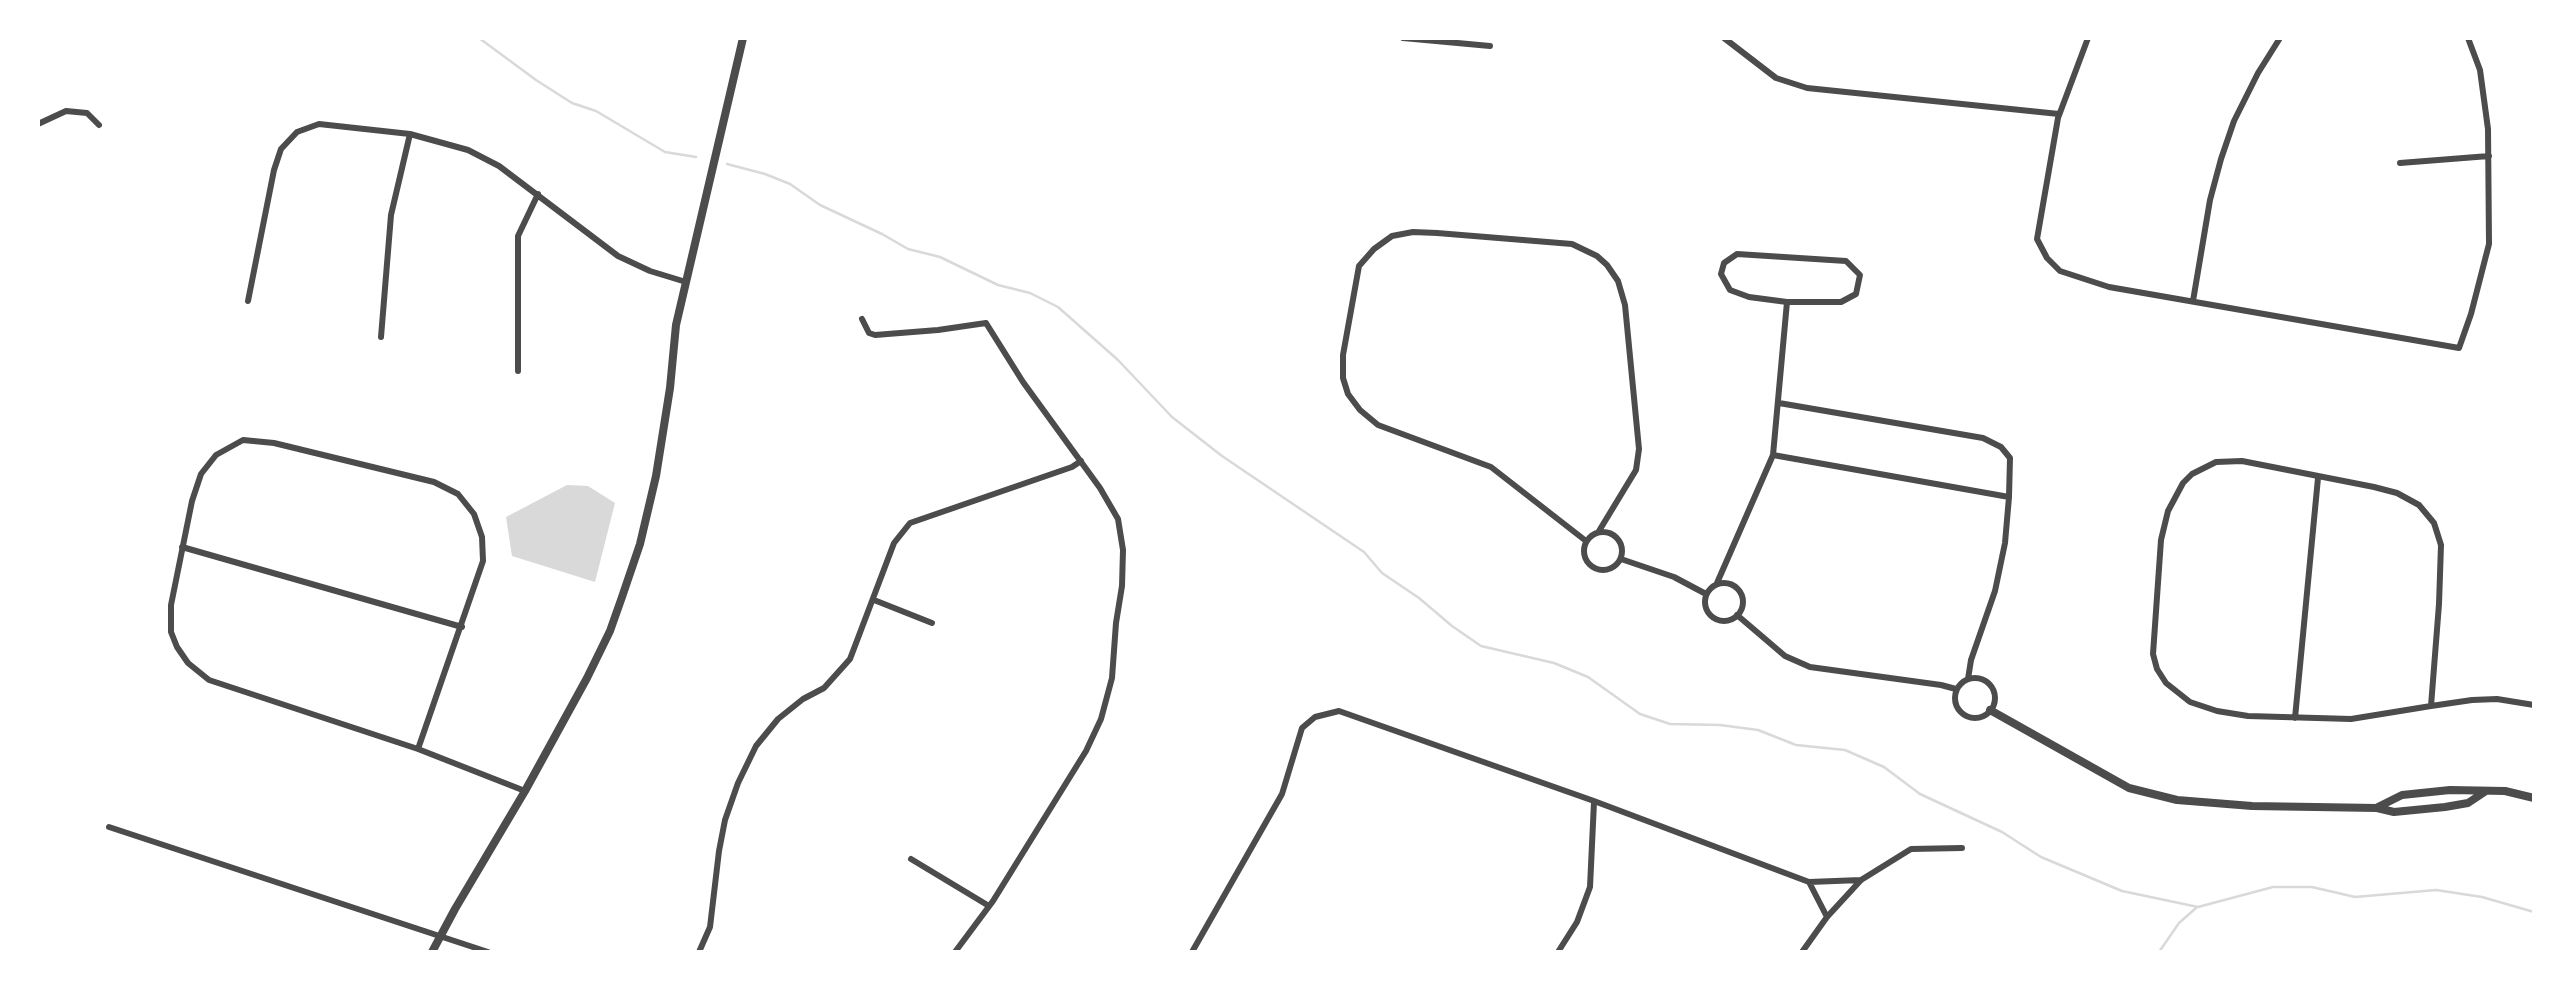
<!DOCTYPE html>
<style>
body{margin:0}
#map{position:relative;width:2572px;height:990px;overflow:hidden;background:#fff;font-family:Rubik,sans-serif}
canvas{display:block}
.frame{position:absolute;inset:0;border:40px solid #fff;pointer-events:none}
</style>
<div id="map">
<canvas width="2572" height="990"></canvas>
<div class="frame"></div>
</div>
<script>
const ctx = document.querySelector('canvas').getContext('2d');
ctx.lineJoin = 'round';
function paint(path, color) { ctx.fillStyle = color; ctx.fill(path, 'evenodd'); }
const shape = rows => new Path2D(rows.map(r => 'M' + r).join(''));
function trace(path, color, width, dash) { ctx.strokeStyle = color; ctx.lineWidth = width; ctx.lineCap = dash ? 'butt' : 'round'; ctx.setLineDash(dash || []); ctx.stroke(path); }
paint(shape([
 [567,485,588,486,615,503,595,582,512,556,506,517]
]), '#d9d9d9');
trace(shape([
 [479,38,536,80,572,103,596,111,665,152,696,157],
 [727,164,765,174,790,184,820,205,882,234,908,249,940,257,998,285,1030,293,1058,307,1118,360,1172,417,1222,456,1364,552,1382,573,1419,598,1452,626,1481,646,1554,663,1588,677,1640,714,1670,724,1720,725,1758,730,1796,745,1845,750,1884,767,1920,794,2002,832,2041,857,2122,891,2198,907,2273,887,2312,887,2355,897,2436,890,2482,897,2534,912],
 [2159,952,2179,923,2196,908]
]), '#d9d9d9', 2.5);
trace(shape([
 [1403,38,1490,46],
 [1724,38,1776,78,1807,88,2059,114],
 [2088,38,2058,118,2037,239,2047,258,2060,271,2109,287,2459,348,2471,314,2489,244,2488,129,2480,70,2468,38],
 [38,124,66,111,87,113,99,125],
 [2400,163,2489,156],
 [248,301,274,170,281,149,297,132,319,124,410,134,468,150,499,166,618,256,650,271,686,282],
 [2193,301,2210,200,2221,159,2234,121,2258,73,2280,38],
 [862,319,869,333,875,335,938,330,986,323,1023,382,1100,488,1118,519,1123,550,1122,586,1116,623,1112,678,1101,719,1086,751,993,901,955,952],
 [381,337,391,215,410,134],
 [518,371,518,236,538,194],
 [1779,403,1983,438,2001,447,2010,458,2009,497,2005,543,1995,591,1971,660,1968,679],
 [1773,455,2009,497],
 '1584 551a19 19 0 1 1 38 0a19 19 0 1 1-38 0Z',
 [1586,541,1491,467,1378,425,1360,410,1348,394,1343,378,1343,355,1359,266,1374,249,1392,236,1413,232,1437,233,1572,244,1597,256,1607,265,1618,281,1625,305,1639,449,1636,470,1599,531],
 [182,547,462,627],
 [1621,559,1674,577,1706,594],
 '1705 602a19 19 0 1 1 38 0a19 19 0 1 1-38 0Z',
 [1717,583,1773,455,1787,302,1841,302,1856,294,1860,275,1846,261,1737,254,1724,263,1721,274,1730,290,1749,297,1787,302],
 [874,600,932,623],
 [1737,615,1785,656,1810,667,1941,685,1956,689],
 '1955 698a20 20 0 1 1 40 0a20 20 0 1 1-40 0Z',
 [2431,706,2439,604,2441,545,2434,523,2419,505,2397,493,2374,487,2242,461,2216,462,2192,474,2183,483,2168,511,2161,540,2153,654,2157,669,2166,683,2190,702,2217,711,2248,716,2351,719,2431,706,2472,700,2497,699,2534,705],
 [2295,718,2318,478],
 [418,749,483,561,482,537,474,514,458,494,434,482,274,443,243,440,216,455,201,474,192,501,171,605,171,632,177,647,188,663,209,680,418,749,525,791],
 [109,827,488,952],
 [911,859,989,906],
 [1809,882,1861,880],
 [699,952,710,927,719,851,725,820,738,783,756,746,778,719,803,699,824,688,850,659,894,543,910,523,1072,467,1081,461],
 [1192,952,1282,794,1302,728,1315,717,1339,711,1594,801,1809,882,1827,917],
 [1558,952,1577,922,1590,887,1594,802],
 [1802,952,1827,917,1861,880,1911,849,1962,848]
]), '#4c4c4c', 6);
trace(shape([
 [1990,710,2129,788,2177,800,2252,806,2377,808,2394,812,2445,807,2468,803,2486,791],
 [2378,807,2402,795,2450,790,2505,791,2534,798],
 [432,952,455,909,525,791,587,678,610,631,622,597,640,544,656,476,670,388,676,325,743,38]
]), '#4c4c4c', 8);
</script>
